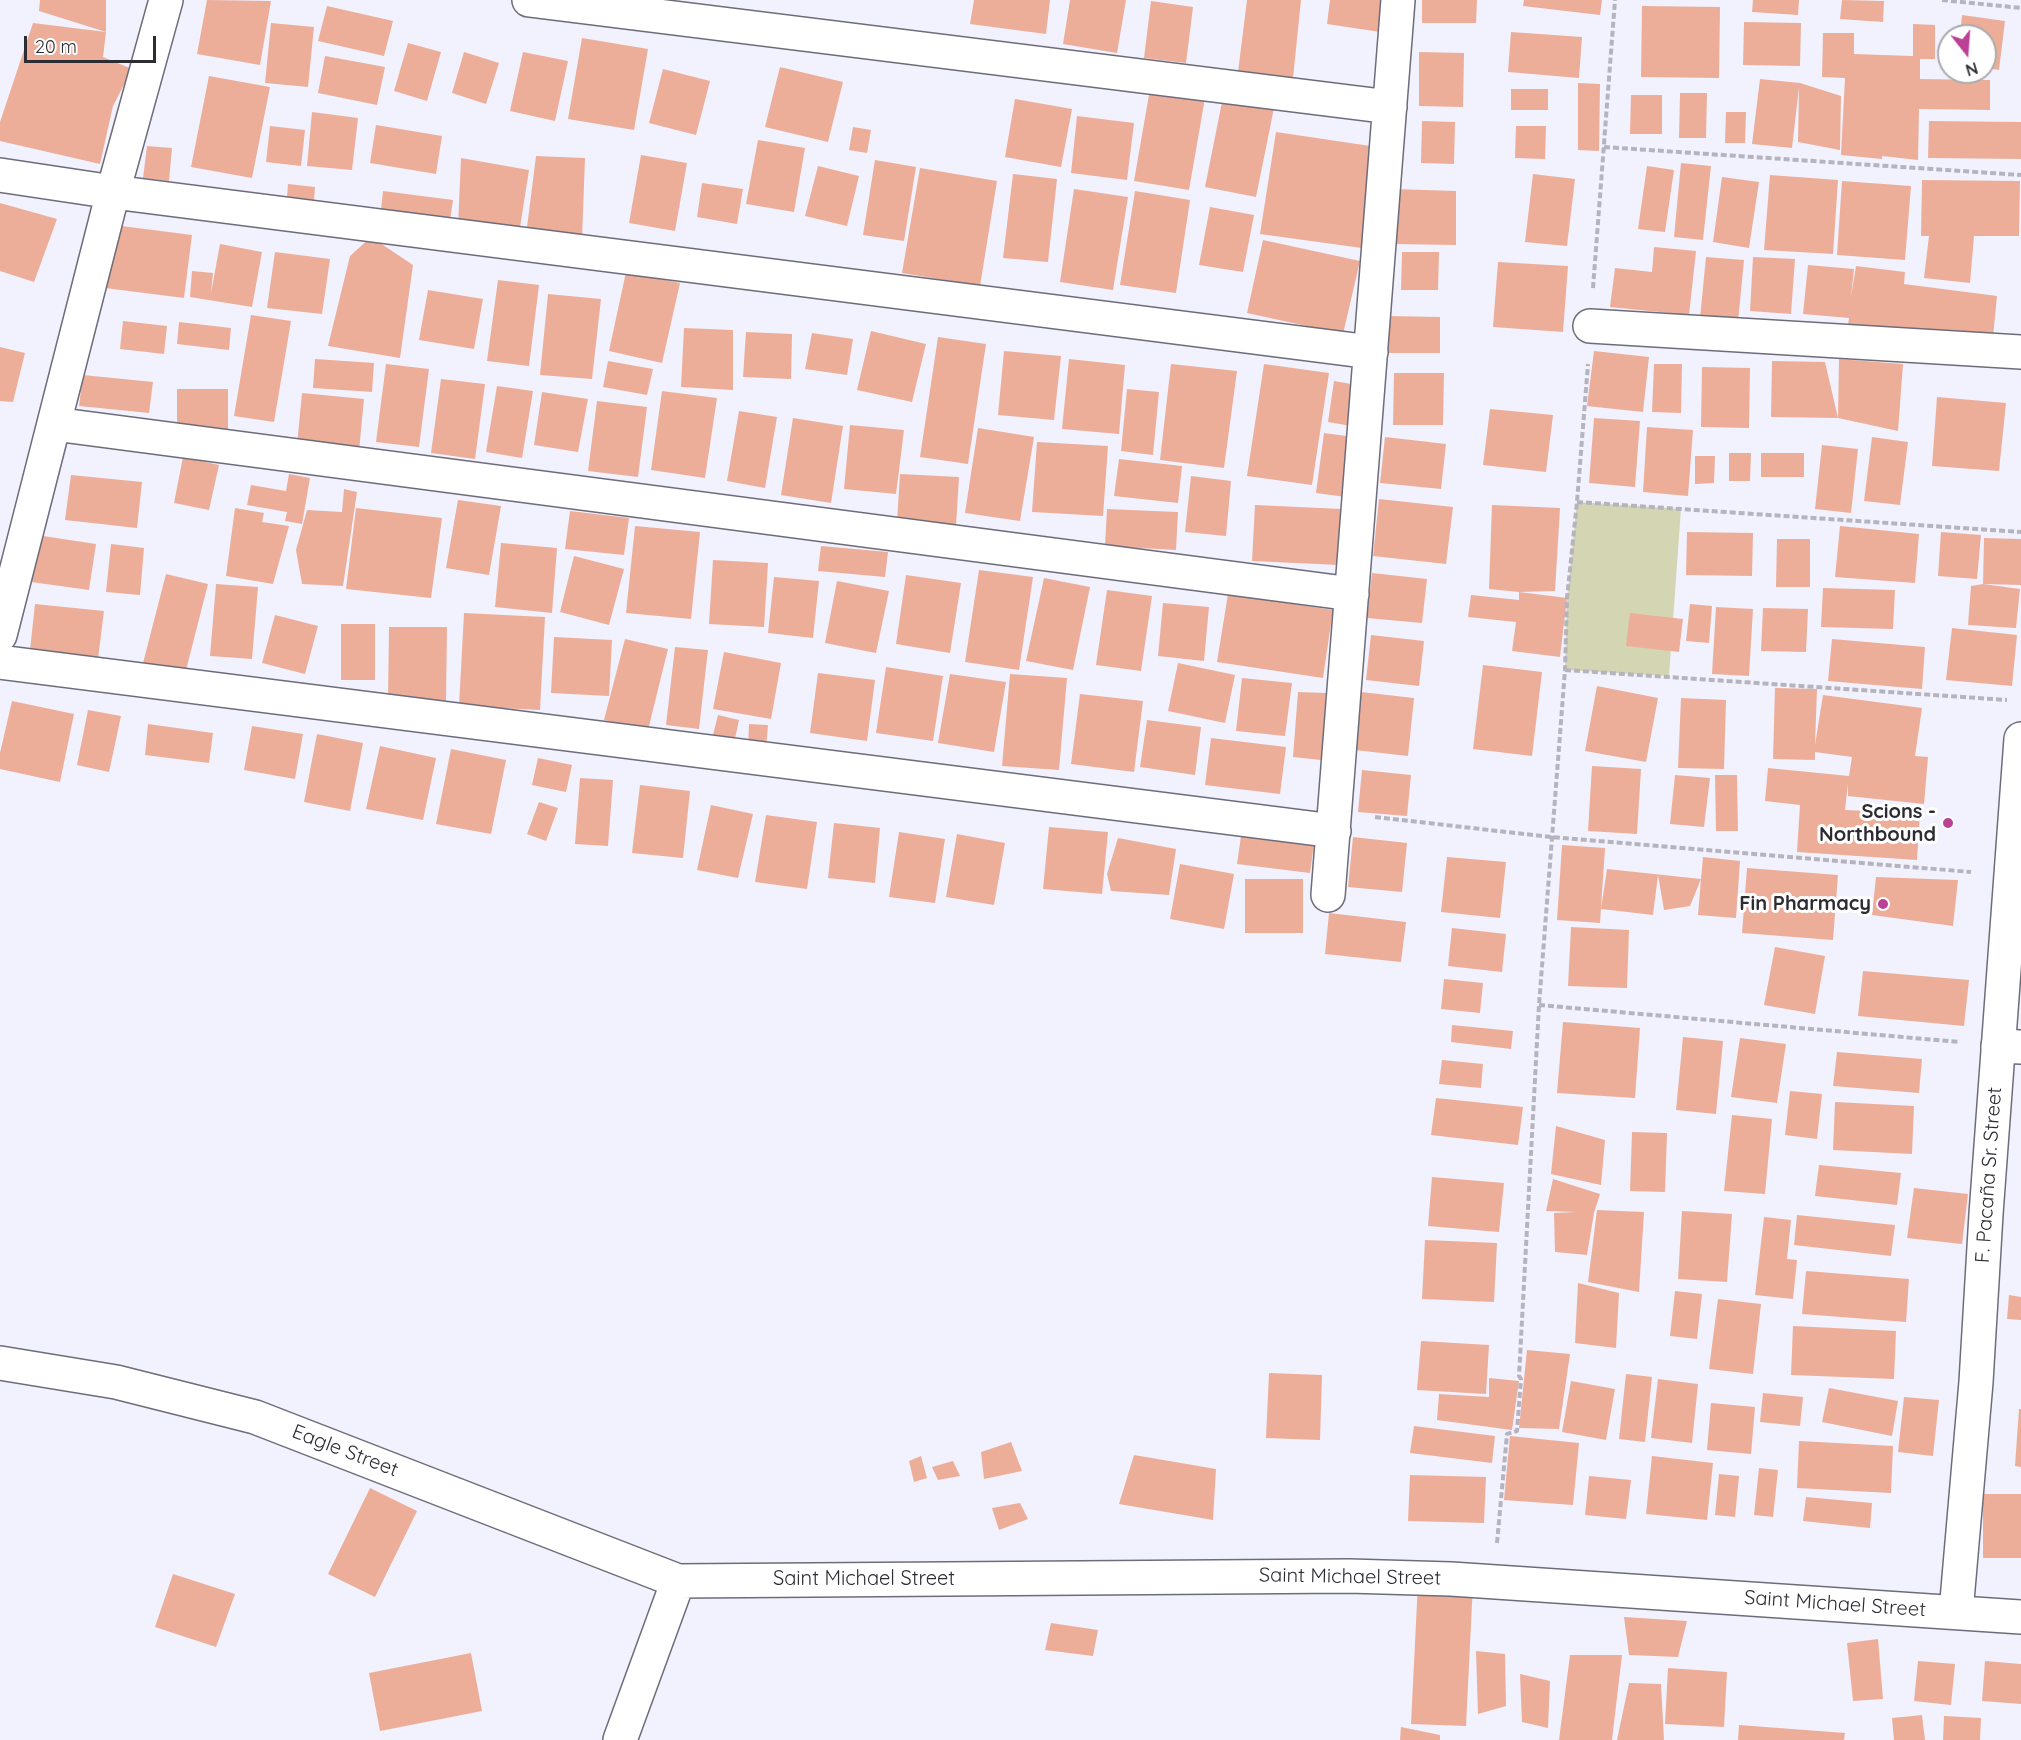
<!DOCTYPE html>
<meta charset="utf-8">
<style>
body{margin:0}
#map{position:relative;width:2021px;height:1740px;overflow:hidden;background:#f2f1fe;font-family:Quicksand,sans-serif}
canvas{display:block}
.north{position:absolute;left:1937px;top:24px;width:60px;height:60px;box-sizing:border-box;background:#fff;border:2px solid #ababad;border-radius:50%;rotate:163deg;font-size:16px;font-weight:700;line-height:24px;text-align:center;color:#2d2c32}
.north::after{content:'';display:block;margin:auto;width:21px;height:27px;background:#bb4194;clip-path:polygon(50% 0,100% 100%,50% 72%,0 100%)}
.scale{position:absolute;left:24px;top:36px;width:132px;height:27px;box-sizing:border-box;border:3px solid #2d2c32;border-top:0;padding-left:8px;font-size:18px;line-height:21px;white-space:nowrap;color:#2d2c32;-webkit-text-stroke:4px #fff;paint-order:stroke}
</style>
<div id="map">
<canvas width="2021" height="1740"></canvas>
<div class="north">N</div>
<div class="scale">20 m</div>
</div>
<script>
const ctx = document.querySelector('canvas').getContext('2d');
ctx.lineJoin = 'round';
function paint(path, color) { ctx.fillStyle = color; ctx.fill(path, 'evenodd'); }
const shape = rows => new Path2D(rows.map(r => 'M' + r).join(''));
function trace(path, color, width, dash) { ctx.strokeStyle = color; ctx.lineWidth = width; ctx.lineCap = dash ? 'butt' : 'round'; ctx.setLineDash(dash || []); ctx.stroke(path); }
function drawText(font, color, halo, rows, align = 'center') {
  ctx.font = font + ' Quicksand,sans-serif'; ctx.lineWidth = 6; ctx.setLineDash([]); ctx.textBaseline = 'middle'; ctx.strokeStyle = halo; ctx.fillStyle = color; for (const [text, x, y, turn = 0] of rows) {
    ctx.save(); ctx.translate(x, y); ctx.rotate((+turn || 0) * Math.PI / 180); ctx.textAlign = isNaN(turn) ? turn : align; if (halo) ctx.strokeText(text, 0, 0); ctx.fillText(text, 0, 0); ctx.restore();
  }
}
paint(shape([
 [1577,502,1681,509,1669,676,1565,670,1567,598]
]), '#d4d6b3');
paint(shape([
 [40,0,106,0,106,32,103,57,132,69,113,106,100,164,0,141,0,122,33,23,106,32,39,11],
 [207,0,271,1,260,65,197,54],
 [974,0,1050,0,1046,34,970,24],
 [1070,0,1126,0,1117,53,1063,44],
 [1247,0,1301,0,1293,78,1238,72],
 [1330,0,1392,0,1387,33,1327,24],
 [1422,0,1477,0,1476,23,1422,23],
 [1524,0,1602,0,1600,15,1523,6],
 [1753,0,1799,0,1798,15,1752,12],
 [1842,0,1884,1,1883,22,1840,19],
 [1151,1,1193,7,1186,63,1144,58],
 [327,6,393,21,384,56,318,41],
 [1642,6,1720,7,1719,78,1641,77],
 [1962,15,2005,21,1999,70,1985,68,1985,36,1960,36],
 [1744,22,1801,23,1800,66,1743,65],
 [271,23,314,27,308,87,265,83],
 [1913,24,1935,25,1935,59,1920,59,1920,79,1990,80,1990,110,1919,109,1918,160,1882,156,1882,159,1841,155,1845,78,1822,77,1823,33,1854,33,1854,54,1913,56],
 [1511,32,1582,37,1579,78,1508,72],
 [582,38,648,49,634,130,568,119],
 [408,43,441,52,427,101,394,91],
 [464,52,499,63,486,104,452,93],
 [523,52,568,61,555,121,510,111],
 [1419,52,1464,53,1463,107,1419,106],
 [325,56,385,67,377,105,318,93],
 [780,67,843,82,828,142,765,127],
 [663,69,710,81,696,135,649,123],
 [209,76,270,87,252,178,191,167],
 [1760,79,1800,83,1841,96,1840,150,1798,142,1799,87,1792,148,1752,144],
 [1578,83,1600,84,1599,151,1578,150],
 [1150,89,1205,98,1189,190,1134,181],
 [1511,89,1548,89,1548,110,1511,110],
 [1680,93,1707,93,1706,138,1679,138],
 [1631,95,1662,95,1662,134,1630,134],
 [1223,97,1274,108,1256,197,1205,187],
 [1015,99,1072,109,1061,167,1005,157],
 [312,112,358,118,352,170,307,166],
 [1726,112,1746,112,1745,143,1725,143],
 [1077,116,1134,123,1127,180,1071,173],
 [1422,121,1455,122,1454,164,1421,163],
 [1929,121,2021,122,2021,159,1928,158],
 [376,125,442,136,436,174,370,163],
 [270,126,305,130,301,166,266,162],
 [1516,126,1546,126,1545,159,1515,158],
 [853,127,871,130,867,153,849,150],
 [1276,132,1384,148,1369,249,1260,234],
 [758,140,805,148,794,212,746,204],
 [147,146,172,148,169,181,143,178],
 [641,155,687,163,675,231,629,223],
 [536,156,585,158,582,239,526,235],
 [461,158,529,170,519,234,458,226],
 [875,160,916,167,904,241,863,235],
 [1681,163,1711,166,1703,240,1674,237],
 [818,166,859,176,847,226,805,216],
 [1647,166,1674,170,1665,232,1638,229],
 [920,168,997,181,980,286,902,273],
 [1013,174,1057,179,1048,262,1003,258],
 [1533,174,1575,179,1567,246,1525,242],
 [1770,175,1838,180,1833,254,1764,250],
 [1722,177,1759,182,1749,248,1713,242],
 [1922,180,2020,181,2019,236,1974,236,1970,283,1924,278,1929,236,1921,236],
 [1842,181,1911,186,1905,260,1837,255],
 [702,183,743,189,737,224,697,217],
 [288,184,315,187,314,200,287,197],
 [1074,189,1128,197,1113,290,1060,282],
 [1393,189,1456,191,1456,245,1393,244],
 [383,191,453,200,449,227,380,218],
 [1135,191,1190,200,1176,293,1120,285],
 [0,203,57,219,34,282,0,271],
 [1210,207,1254,215,1243,272,1199,265],
 [114,225,192,235,184,298,105,288],
 [371,237,413,265,400,358,328,346,350,256],
 [1263,240,1360,261,1343,334,1247,313],
 [220,244,262,252,252,307,190,297,192,271,213,273,211,293],
 [1654,247,1696,251,1689,315,1610,307,1615,268,1652,272],
 [275,252,330,259,322,314,267,308],
 [1402,252,1439,252,1438,290,1401,290],
 [1706,257,1744,260,1737,332,1699,328],
 [1753,257,1795,259,1791,314,1750,311],
 [1498,262,1568,266,1563,332,1493,327],
 [1808,265,1854,269,1851,297,1856,266,1905,272,1904,284,1997,296,1992,347,1847,332,1849,318,1803,314],
 [626,272,680,283,662,363,609,351],
 [498,280,539,285,529,366,487,361],
 [428,290,483,299,474,349,419,340],
 [548,294,601,299,592,379,540,375],
 [251,315,291,321,274,422,234,416],
 [1389,316,1440,317,1440,353,1388,353],
 [123,321,167,326,164,354,120,349],
 [179,322,231,328,229,350,177,344],
 [684,328,733,330,733,390,681,387],
 [871,331,926,344,912,402,857,390],
 [746,332,792,334,791,379,743,377],
 [812,333,853,339,847,375,805,369],
 [938,337,986,344,968,464,920,457],
 [0,347,25,353,13,402,0,401],
 [1004,351,1061,356,1054,420,998,415],
 [1594,351,1649,357,1643,412,1587,406],
 [315,359,374,363,372,392,313,388],
 [1069,359,1125,365,1119,434,1062,429],
 [1839,359,1903,364,1898,431,1838,418,1771,417,1772,361,1825,362,1838,418],
 [608,361,653,369,647,395,603,387],
 [386,364,429,369,419,447,376,442],
 [1171,364,1237,371,1224,468,1160,460],
 [1264,364,1329,373,1312,485,1247,476],
 [1654,364,1682,364,1681,413,1652,412],
 [1702,367,1750,368,1749,428,1701,427],
 [1394,373,1444,373,1443,425,1393,425],
 [83,375,153,382,149,413,79,406],
 [441,379,485,384,475,459,431,453],
 [1334,381,1357,385,1351,426,1328,422],
 [497,386,533,391,522,458,486,452],
 [177,389,228,389,228,439,177,439],
 [1127,389,1159,392,1153,455,1121,451],
 [662,391,717,398,705,478,651,470],
 [542,392,588,399,578,452,534,445],
 [302,393,364,399,359,451,297,445],
 [1937,397,2006,403,1999,471,1932,466],
 [597,401,647,407,638,477,588,471],
 [1490,409,1553,415,1546,472,1483,465],
 [739,411,777,417,765,488,727,481],
 [793,418,843,426,831,503,781,495],
 [1594,418,1640,421,1635,487,1589,483],
 [850,425,904,430,896,494,844,489],
 [1647,427,1693,430,1688,496,1643,492],
 [978,428,1034,437,1020,521,965,513],
 [1324,433,1354,437,1346,497,1316,493],
 [1385,437,1446,444,1441,489,1380,483],
 [1872,437,1908,442,1900,505,1864,501],
 [1037,442,1108,446,1103,516,1032,512],
 [1822,445,1858,449,1851,513,1815,509],
 [1729,453,1751,453,1750,481,1729,481],
 [1761,453,1804,453,1804,477,1761,477],
 [1695,456,1715,456,1714,483,1695,484],
 [183,457,219,465,209,510,174,503],
 [1119,459,1182,466,1178,503,1114,496],
 [289,474,310,478,302,524,285,521,287,512,247,505,251,485,286,491],
 [900,474,959,477,956,526,897,522],
 [71,475,142,482,137,528,65,520],
 [1191,476,1231,481,1226,536,1185,532],
 [344,489,357,492,343,586,302,584,296,550,307,510,342,512],
 [1379,499,1453,507,1446,564,1373,556],
 [458,500,501,506,489,575,446,568],
 [1255,505,1342,509,1339,565,1252,561],
 [1492,505,1560,508,1555,591,1519,592,1489,589],
 [235,508,264,513,262,522,289,526,273,584,226,576],
 [356,508,442,518,431,598,346,589],
 [1107,509,1178,512,1176,550,1105,546],
 [570,511,629,518,624,555,565,549],
 [635,526,700,532,691,619,626,613],
 [1840,526,1919,534,1915,583,1835,577],
 [1687,532,1753,533,1752,576,1686,575],
 [1941,532,1981,535,1977,579,1938,576],
 [30,534,96,544,89,590,24,581],
 [1984,538,2021,539,2021,585,1983,584,2020,589,2016,628,1968,625,1971,586,1983,584],
 [1777,539,1810,539,1810,587,1776,587],
 [501,543,557,548,552,613,495,607],
 [111,544,144,548,140,595,106,592],
 [821,546,888,552,885,577,818,571],
 [574,556,624,569,609,625,560,612],
 [713,560,768,563,764,627,709,624],
 [979,570,1033,577,1019,670,965,662],
 [1372,573,1427,579,1422,623,1367,618],
 [166,574,208,584,184,678,142,667],
 [906,575,961,583,950,653,896,644],
 [774,577,819,581,813,638,768,633],
 [1044,578,1090,587,1073,670,1026,661],
 [837,581,889,591,876,653,825,643],
 [216,584,258,587,252,659,210,656],
 [1823,588,1895,590,1893,629,1821,627],
 [1107,590,1152,596,1141,671,1096,665],
 [1519,592,1567,598,1560,657,1512,651,1516,622,1468,617,1471,595,1519,600],
 [1228,594,1333,610,1323,678,1217,662],
 [1163,603,1209,607,1204,661,1158,656],
 [35,604,104,611,97,667,29,659],
 [1690,604,1712,606,1709,643,1686,641],
 [1716,607,1753,609,1749,676,1712,674],
 [1763,608,1808,609,1806,652,1761,651],
 [464,613,545,617,540,710,459,706],
 [1630,613,1683,619,1679,652,1626,646],
 [275,615,318,626,305,674,262,663],
 [341,624,375,624,375,680,341,680],
 [389,627,447,627,446,701,388,700],
 [1952,628,2017,635,2012,686,1946,680],
 [1371,635,1424,641,1419,686,1366,680],
 [554,637,612,640,609,696,551,693],
 [625,639,668,649,648,730,604,720],
 [1832,639,1925,647,1922,689,1828,681],
 [675,647,708,650,699,729,666,725],
 [724,652,781,663,771,719,713,709],
 [1178,663,1235,675,1225,723,1168,711],
 [1483,665,1542,672,1532,756,1473,749],
 [886,667,943,676,933,741,876,733],
 [818,673,875,680,867,741,810,733],
 [950,674,1006,682,994,752,938,743],
 [1010,674,1067,678,1059,770,1002,766],
 [1242,678,1292,683,1285,736,1236,731],
 [1597,686,1658,698,1646,762,1585,751],
 [1775,688,1817,689,1815,745,1823,695,1922,708,1915,756,1928,757,1924,804,1848,796,1848,784,1845,810,1920,813,1917,860,1797,852,1800,805,1765,801,1768,768,1849,776,1852,757,1815,752,1815,760,1773,759],
 [1298,692,1326,693,1321,760,1293,757],
 [1361,692,1414,698,1408,756,1355,750],
 [1080,694,1143,701,1134,772,1071,764],
 [1681,698,1726,700,1724,769,1678,768],
 [12,701,74,714,60,782,0,769,0,753],
 [88,710,121,716,109,772,77,765],
 [718,715,739,720,733,748,711,743],
 [1147,720,1201,727,1195,775,1140,767],
 [148,724,213,733,209,763,145,755],
 [749,724,768,725,766,750,748,748],
 [252,726,303,734,295,779,244,770],
 [317,734,363,743,350,811,304,802],
 [1211,738,1286,747,1280,794,1205,785],
 [380,746,436,758,423,820,366,809],
 [451,749,506,760,491,834,436,824],
 [538,758,572,765,566,792,532,785],
 [1592,766,1641,769,1637,834,1588,831],
 [1362,770,1411,775,1407,816,1358,812],
 [1675,775,1710,778,1704,827,1670,824],
 [1715,775,1737,775,1738,831,1716,831],
 [580,778,613,780,608,846,575,844],
 [640,785,690,791,683,858,632,853],
 [539,802,558,808,546,841,527,834],
 [711,805,753,814,738,878,697,870],
 [766,815,817,822,807,889,755,882],
 [834,823,880,828,875,883,828,878],
 [1049,827,1108,832,1102,894,1043,889],
 [899,832,945,839,935,903,889,897],
 [957,834,1005,843,994,905,946,897],
 [1241,836,1314,844,1310,873,1237,864],
 [1353,837,1407,843,1402,892,1348,887],
 [1118,838,1176,849,1169,895,1111,891,1107,874],
 [1562,845,1605,848,1600,923,1557,920],
 [1447,857,1506,862,1500,918,1441,912],
 [1703,857,1740,861,1736,918,1698,915,1701,879,1690,906,1664,910,1658,875,1653,915,1601,909,1607,869,1701,879],
 [1180,864,1234,874,1224,929,1170,919],
 [1747,868,1838,875,1833,940,1742,933],
 [1876,877,1958,880,1953,926,1872,915],
 [1245,879,1303,879,1303,933,1245,933],
 [1329,913,1406,922,1401,962,1325,954],
 [1571,927,1629,930,1627,988,1568,986],
 [1452,928,1506,934,1502,972,1448,966],
 [1775,947,1825,956,1815,1014,1764,1005],
 [1863,971,1969,980,1964,1026,1858,1016],
 [1444,979,1483,983,1480,1013,1441,1009],
 [1563,1022,1640,1028,1635,1098,1557,1093],
 [1452,1025,1513,1031,1511,1049,1451,1042],
 [1683,1037,1723,1041,1716,1114,1676,1110],
 [1740,1038,1786,1044,1777,1103,1731,1097],
 [1837,1052,1922,1059,1919,1093,1833,1086],
 [1442,1060,1483,1064,1481,1088,1439,1084],
 [1790,1091,1822,1094,1817,1139,1785,1135],
 [1436,1098,1523,1107,1518,1145,1431,1135],
 [1835,1102,1914,1106,1912,1154,1833,1150],
 [1732,1115,1772,1119,1765,1194,1724,1191],
 [1556,1126,1605,1140,1601,1185,1551,1174],
 [1632,1132,1667,1133,1665,1192,1630,1191],
 [1819,1165,1901,1173,1897,1205,1815,1196],
 [1432,1177,1504,1183,1499,1232,1428,1226],
 [1553,1179,1600,1194,1594,1213,1587,1255,1555,1252,1554,1213,1576,1212,1546,1211],
 [1914,1188,1968,1194,1962,1244,1907,1238],
 [1597,1210,1644,1212,1639,1292,1588,1282],
 [1682,1211,1732,1214,1727,1282,1678,1279],
 [1797,1215,1895,1225,1891,1256,1794,1245],
 [1764,1217,1791,1220,1787,1259,1797,1260,1793,1299,1755,1295],
 [1425,1240,1497,1243,1494,1302,1422,1299],
 [1806,1271,1909,1279,1906,1322,1802,1314],
 [1578,1283,1619,1293,1616,1348,1575,1343],
 [1675,1291,1702,1294,1697,1339,1670,1336],
 [2009,1295,2021,1297,2021,1320,2007,1319],
 [1718,1299,1761,1304,1753,1374,1709,1369],
 [1793,1326,1896,1331,1894,1379,1791,1375],
 [1421,1341,1489,1345,1486,1394,1417,1390],
 [1527,1350,1570,1354,1559,1429,1519,1428],
 [1269,1373,1322,1375,1320,1440,1266,1438],
 [1626,1374,1652,1377,1645,1442,1619,1439],
 [1489,1378,1519,1381,1512,1430,1437,1420,1439,1394,1489,1397],
 [1658,1379,1698,1384,1692,1443,1651,1438],
 [1571,1381,1615,1389,1606,1440,1562,1432],
 [1829,1388,1898,1401,1892,1436,1822,1422],
 [1763,1393,1803,1397,1800,1426,1760,1422],
 [1904,1397,1939,1400,1933,1456,1898,1452],
 [1711,1403,1755,1407,1751,1454,1707,1450],
 [2019,1409,2021,1409,2021,1467,2015,1466],
 [1414,1426,1495,1436,1492,1463,1410,1453],
 [1510,1436,1579,1443,1573,1505,1504,1500],
 [1799,1441,1893,1446,1891,1493,1797,1488],
 [1011,1442,1022,1471,984,1479,981,1452],
 [1134,1455,1216,1469,1213,1520,1119,1504],
 [921,1456,927,1478,914,1482,909,1461],
 [1652,1456,1713,1463,1707,1520,1646,1514],
 [953,1461,960,1476,938,1480,932,1467],
 [1759,1468,1778,1470,1773,1517,1754,1515],
 [1719,1474,1739,1476,1735,1517,1715,1515],
 [1410,1475,1486,1477,1484,1523,1408,1521],
 [1589,1476,1631,1480,1626,1519,1585,1515],
 [370,1488,417,1511,375,1597,328,1574],
 [1983,1494,2021,1494,2021,1558,1983,1558],
 [1806,1497,1872,1503,1870,1528,1803,1521],
 [1020,1503,1028,1519,999,1530,992,1508],
 [173,1574,235,1594,216,1647,155,1627],
 [1418,1582,1473,1584,1466,1726,1411,1724],
 [1624,1617,1687,1621,1678,1657,1629,1655],
 [1051,1623,1098,1630,1093,1656,1045,1650],
 [1878,1639,1883,1699,1853,1701,1847,1643],
 [1476,1651,1505,1654,1506,1706,1478,1714],
 [471,1653,482,1711,380,1731,369,1673],
 [1570,1655,1622,1655,1612,1740,1559,1740],
 [1918,1661,1955,1664,1951,1705,1914,1701],
 [1985,1661,2021,1664,2021,1704,1982,1701],
 [1668,1668,1727,1672,1724,1727,1665,1724],
 [1520,1674,1550,1681,1548,1728,1522,1722],
 [1629,1683,1661,1684,1664,1740,1617,1740],
 [1922,1715,1925,1740,1894,1740,1892,1718],
 [1944,1716,1981,1718,1980,1740,1943,1740],
 [1739,1725,1845,1733,1844,1740,1738,1740],
 [1401,1727,1440,1735,1440,1740,1400,1740]
]), '#edae99');
const minor = shape([
 [529,0,1390,107],
 [0,175,113,192,1371,352],
 [1590,326,2021,352],
 [54,424,1352,594],
 [0,635,113,192,166,0],
 [0,662,1334,831],
 [1328,895,1398,0],
 [1998,1046,2021,1047]
]);
const tertiary = shape([
 [0,1363,116,1382,255,1417,678,1581,1349,1576,1451,1579,2021,1617],
 [1956,1612,1976,1382,1986,1214,2021,739],
 [620,1740,678,1581]
]);
trace(minor, '#6d6c7a', 36);
trace(tertiary, '#6d6c7a', 36);
trace(shape([
 [1942,0,2021,8],
 [1604,147,2021,175],
 [1593,288,1615,0],
 [1577,502,2021,532],
 [1565,670,2007,700],
 [1375,817,1551,837,1971,872],
 [1539,1005,1959,1042],
 [1497,1543,1507,1434,1517,1431,1521,1379,1519,1376,1539,1005,1565,670,1567,598,1577,502,1588,364]
]), '#b4b3be', 4, [6, 3]);
trace(minor, '#fff', 33);
trace(tertiary, '#fff', 33);
for (const [x, y, r, color] of [
 [1948,823,6,"#bb4194"],
 [1883,904,6,"#bb4194"]
]) { const dot = new Path2D(); dot.arc(x, y, r, 0, 2 * Math.PI); ctx.fillStyle = color; ctx.fill(dot); trace(dot, '#fff', 2); }
drawText('bold 20px', '#2d2c32', '#fff', [
 ["Scions -",1936,812],
 ["Northbound",1936,835],
 ["Fin Pharmacy",1871,904]
], 'right');
drawText('20px', '#2d2c32', '#fff', [
 ["F. Pacaña Sr. Street",1989,1175,-86],
 ["Eagle Street",345,1451,21],
 ["Saint Michael Street",1350,1577,1],
 ["Saint Michael Street",864,1579],
 ["Saint Michael Street",1835,1604,4]
]);
</script>
